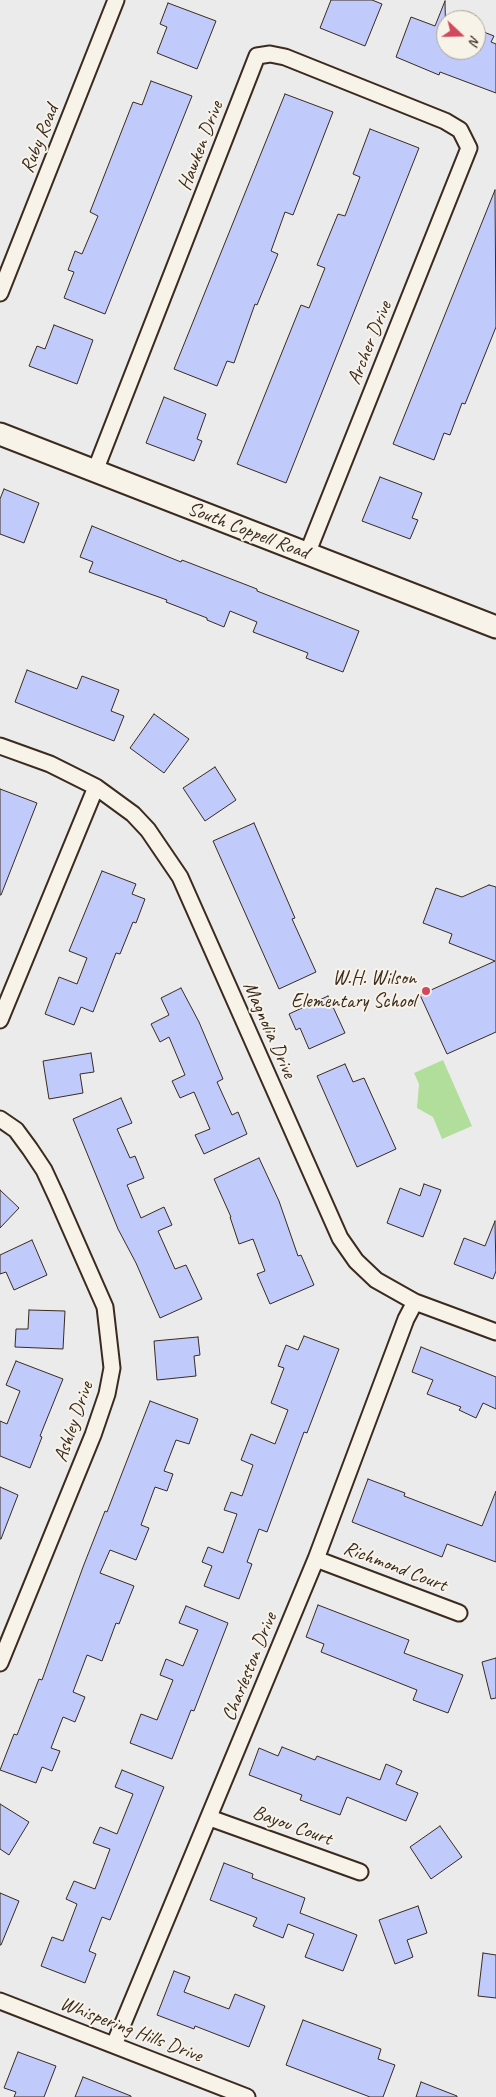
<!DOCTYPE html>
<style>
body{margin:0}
#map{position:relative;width:496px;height:2097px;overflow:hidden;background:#ecebec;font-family:Caveat,sans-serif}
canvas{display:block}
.north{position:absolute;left:436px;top:10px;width:50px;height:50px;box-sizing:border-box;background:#f7f3e8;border:1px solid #aca397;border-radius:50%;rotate:111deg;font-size:14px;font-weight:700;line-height:20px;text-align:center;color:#3b2a1e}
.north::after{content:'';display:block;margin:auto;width:18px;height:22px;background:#d1495b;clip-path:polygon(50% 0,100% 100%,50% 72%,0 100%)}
</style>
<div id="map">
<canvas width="496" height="2097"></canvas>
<div class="north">N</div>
</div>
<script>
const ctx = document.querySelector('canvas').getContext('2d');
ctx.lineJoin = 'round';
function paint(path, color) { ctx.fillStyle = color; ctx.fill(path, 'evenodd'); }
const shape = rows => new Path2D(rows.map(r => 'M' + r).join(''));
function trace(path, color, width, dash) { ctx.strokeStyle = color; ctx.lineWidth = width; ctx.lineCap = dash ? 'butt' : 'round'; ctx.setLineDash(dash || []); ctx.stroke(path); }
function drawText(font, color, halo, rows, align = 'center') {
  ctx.font = font + ' Caveat,sans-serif'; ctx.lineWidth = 4; ctx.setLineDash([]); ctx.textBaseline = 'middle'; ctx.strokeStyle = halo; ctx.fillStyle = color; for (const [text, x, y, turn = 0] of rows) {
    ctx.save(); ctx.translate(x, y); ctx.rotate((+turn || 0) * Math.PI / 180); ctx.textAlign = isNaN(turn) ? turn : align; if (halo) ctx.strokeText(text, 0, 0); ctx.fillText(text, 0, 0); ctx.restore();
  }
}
paint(shape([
 [443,1060,472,1126,442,1139,433,1117,417,1108,419,1084,414,1073]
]), '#b2de9c');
const building = shape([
 [331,0,372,0,382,4,365,46,320,28,331,0],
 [445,1,446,50,476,50,476,29,494,36,491,42,496,44,496,93,440,72,439,75,396,57,411,17,435,26,445,1],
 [168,3,216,21,197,69,157,53,167,27,160,24,168,3],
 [151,81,192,96,105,314,64,298,74,272,68,270,75,251,82,254,98,216,90,212,133,102,142,105,151,81],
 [285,94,333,112,293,215,285,212,271,251,278,254,257,305,255,304,234,363,227,361,217,386,174,369,285,94],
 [370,129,419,148,286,483,237,464,301,305,309,308,325,268,317,265,338,214,345,216,360,177,353,174,370,129],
 [495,190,496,327,465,404,462,403,450,435,444,433,434,460,393,444,495,190],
 [54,325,93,340,77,384,29,366,37,346,45,349,54,325],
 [164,397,206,414,197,439,202,441,194,461,146,443,164,397],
 [380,477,422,493,412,518,418,520,410,539,362,521,380,477],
 [4,489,39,503,24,543,0,534,0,499,4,489],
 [92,526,181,562,182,560,257,589,257,591,359,631,343,672,306,658,308,653,253,632,257,622,230,611,224,627,207,620,207,618,166,602,167,600,89,572,93,562,80,557,92,526],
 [27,670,77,689,82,676,119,690,111,711,124,716,114,741,15,702,27,670],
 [154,714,189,739,164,773,130,748,154,714],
 [215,767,236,800,205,821,183,788,215,767],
 [0,789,37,803,1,895,0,895,0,789],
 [254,823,295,918,292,919,316,972,279,989,213,841,254,823],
 [102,871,136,884,132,894,145,899,136,923,133,922,120,954,116,953,93,1012,81,1007,74,1025,45,1014,59,977,77,984,87,958,69,951,102,871],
 [489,885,496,887,496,1032,447,1054,420,995,495,961,449,943,452,934,423,923,436,888,462,897,489,885],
 [181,988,199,1022,223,1079,217,1082,232,1115,238,1112,247,1134,204,1154,195,1135,210,1129,194,1092,180,1098,172,1081,185,1075,169,1037,160,1042,151,1024,169,1015,161,998,181,988],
 [328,996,345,1033,309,1049,300,1028,296,1030,289,1014,328,996],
 [91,1053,94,1072,80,1074,83,1093,49,1099,43,1061,91,1053],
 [345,1064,353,1082,364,1078,396,1149,357,1167,317,1076,345,1064],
 [121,1098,132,1123,117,1129,130,1158,135,1156,144,1178,127,1185,141,1218,164,1207,172,1225,158,1231,175,1269,186,1265,202,1299,160,1318,136,1263,118,1229,73,1119,121,1098],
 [259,1158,279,1201,298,1256,301,1255,314,1285,270,1304,257,1274,265,1271,253,1239,239,1244,230,1217,231,1217,214,1179,259,1158],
 [424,1184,441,1190,423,1237,387,1223,400,1188,420,1196,424,1184],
 [0,1190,19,1208,0,1228,0,1190],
 [495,1221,496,1271,493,1279,454,1264,464,1238,485,1246,495,1221],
 [32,1240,47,1275,14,1290,6,1272,0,1274,0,1255,32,1240],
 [29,1310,65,1311,63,1349,15,1347,16,1329,28,1329,29,1310],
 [304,1336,339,1349,307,1433,304,1432,267,1532,259,1529,247,1562,252,1564,239,1599,204,1586,212,1566,202,1562,208,1547,223,1553,237,1514,224,1510,231,1492,242,1496,253,1465,241,1460,251,1434,275,1444,288,1410,271,1403,284,1368,278,1366,286,1345,298,1350,304,1336],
 [198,1337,200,1355,194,1356,196,1376,157,1380,154,1341,198,1337],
 [421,1347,496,1377,496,1409,483,1403,476,1418,459,1410,461,1407,427,1394,433,1380,412,1372,421,1347],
 [16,1361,63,1379,40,1436,42,1437,30,1468,0,1456,0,1421,7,1424,20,1391,6,1385,16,1361],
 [150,1401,198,1419,189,1444,176,1440,164,1471,173,1474,167,1491,155,1487,141,1525,149,1528,136,1560,110,1550,100,1573,134,1586,119,1624,116,1623,102,1661,87,1655,73,1692,85,1697,75,1722,63,1717,51,1748,60,1751,52,1771,42,1767,36,1783,0,1770,14,1734,17,1735,39,1679,42,1680,83,1567,105,1511,107,1512,150,1401],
 [368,1479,405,1493,404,1496,482,1526,496,1491,496,1562,447,1544,442,1557,352,1522,368,1479],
 [0,1487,18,1495,1,1539,0,1539,0,1487],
 [318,1605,409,1640,404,1653,463,1675,448,1713,413,1700,417,1690,321,1652,324,1644,306,1637,318,1605],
 [186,1606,228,1623,194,1711,191,1710,172,1759,130,1743,141,1714,157,1720,173,1680,160,1675,166,1659,183,1666,198,1630,179,1623,186,1606],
 [496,1658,496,1698,491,1699,482,1662,496,1658],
 [282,1747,315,1760,317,1756,380,1780,386,1764,402,1771,396,1784,418,1793,406,1821,347,1797,340,1815,300,1800,302,1795,249,1775,259,1748,278,1756,282,1747],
 [122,1770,164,1787,110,1920,102,1917,89,1951,96,1954,85,1983,41,1966,52,1937,63,1941,77,1904,66,1899,74,1881,95,1889,110,1849,93,1843,100,1827,117,1834,133,1794,115,1787,122,1770],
 [0,1804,29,1822,9,1855,0,1849,0,1804],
 [440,1826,462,1857,431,1879,410,1847,440,1826],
 [224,1863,253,1874,252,1878,305,1898,300,1913,357,1935,343,1971,305,1957,314,1934,288,1924,283,1938,253,1926,257,1918,210,1900,224,1863],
 [0,1893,19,1901,1,1945,0,1945,0,1893],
 [418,1906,427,1933,407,1940,413,1957,395,1964,379,1920,418,1906],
 [483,1953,496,1955,496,1998,478,1996,483,1953],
 [174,1971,190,1977,184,1992,229,2009,235,1994,265,2006,249,2047,195,2026,194,2029,157,2015,174,1971],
 [303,2020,381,2049,378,2059,395,2065,383,2097,370,2097,286,2065,303,2020],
 [18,2052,56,2066,44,2097,14,2097,16,2092,4,2088,18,2052],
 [83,2077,131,2096,131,2097,75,2097,83,2077],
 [421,2082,457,2096,457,2097,416,2097,421,2082]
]);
paint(building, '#c0cafb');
trace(building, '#3b2a1e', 1);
const street = shape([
 [0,293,116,0],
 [95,471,257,56,270,54,285,57,445,121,460,130,469,148,307,554],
 [0,746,50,764,96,787,133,814,148,830,180,877,340,1238,356,1261,376,1280,415,1302,496,1332],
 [0,1020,96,787],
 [0,1119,16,1130,30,1149,44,1170,57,1198,105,1307,112,1368,107,1394,93,1435,0,1663],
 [316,1559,459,1613],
 [210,1818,360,1872],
 [0,2001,247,2097],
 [114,2045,316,1559,406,1319,415,1302]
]);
const secondary = shape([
 [0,434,496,627]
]);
trace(street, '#3b2a1e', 19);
trace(secondary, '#3b2a1e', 25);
trace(street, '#f7f3e8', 15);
trace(secondary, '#f7f3e8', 21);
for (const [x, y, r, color] of [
 [426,991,5,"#d1495b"]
]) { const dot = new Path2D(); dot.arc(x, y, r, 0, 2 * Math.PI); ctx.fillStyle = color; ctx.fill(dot); trace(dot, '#f7f3e8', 2); }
drawText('20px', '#3b2a1e', '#f7f3e8', [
 ["Ruby Road",40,139,-68],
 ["Hawken Drive",201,146,-69],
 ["Archer Drive",370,343,-68],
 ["South Coppell Road",248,531,21],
 ["Magnolia Drive",269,1030,66],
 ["Ashley Drive",74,1422,-71],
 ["Richmond Court",395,1567,21],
 ["Charleston Drive",250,1667,-68],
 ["Bayou Court",292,1826,20],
 ["Whispering Hills Drive",131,2030,21]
]);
drawText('20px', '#3b2a1e', '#f7f3e8', [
 ["W.H. Wilson",416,979],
 ["Elementary School",416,1002]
], 'right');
</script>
